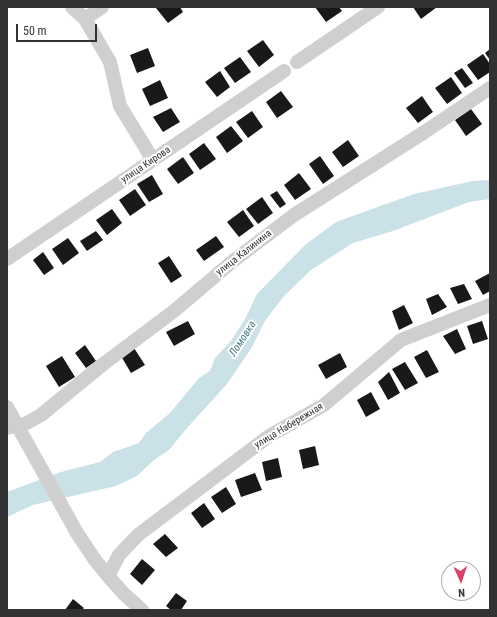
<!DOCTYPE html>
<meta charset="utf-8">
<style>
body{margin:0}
#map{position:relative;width:497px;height:617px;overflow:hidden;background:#fff;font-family:"Roboto Condensed",sans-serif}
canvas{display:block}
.frame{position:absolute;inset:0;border:8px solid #323232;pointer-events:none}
.north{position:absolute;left:441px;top:561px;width:40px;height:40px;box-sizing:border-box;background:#fff;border:1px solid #adadad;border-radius:50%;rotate:177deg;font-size:11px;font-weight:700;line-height:16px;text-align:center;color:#323232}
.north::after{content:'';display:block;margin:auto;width:14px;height:18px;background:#da4367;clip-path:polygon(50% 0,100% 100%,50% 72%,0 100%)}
.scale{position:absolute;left:16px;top:24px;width:81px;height:18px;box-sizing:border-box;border:2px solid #323232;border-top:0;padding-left:5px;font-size:12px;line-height:14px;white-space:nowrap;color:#323232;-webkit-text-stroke:3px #fff;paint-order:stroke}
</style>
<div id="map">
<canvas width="497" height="617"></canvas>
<div class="frame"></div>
<div class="north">N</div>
<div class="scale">50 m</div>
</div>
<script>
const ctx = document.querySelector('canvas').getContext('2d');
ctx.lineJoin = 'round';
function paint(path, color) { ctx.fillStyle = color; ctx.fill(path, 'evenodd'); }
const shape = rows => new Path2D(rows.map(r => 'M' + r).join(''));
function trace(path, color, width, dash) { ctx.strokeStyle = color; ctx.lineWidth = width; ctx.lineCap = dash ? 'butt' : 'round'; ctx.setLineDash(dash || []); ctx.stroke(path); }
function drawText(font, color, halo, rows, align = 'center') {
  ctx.font = font + ' "Roboto Condensed",sans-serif'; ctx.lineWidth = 4; ctx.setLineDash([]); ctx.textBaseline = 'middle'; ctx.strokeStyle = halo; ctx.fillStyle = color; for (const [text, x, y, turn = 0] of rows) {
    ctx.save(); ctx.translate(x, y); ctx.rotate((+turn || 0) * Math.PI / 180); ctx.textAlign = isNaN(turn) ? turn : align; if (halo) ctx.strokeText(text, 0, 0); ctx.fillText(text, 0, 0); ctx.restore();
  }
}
paint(shape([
 [490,180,490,199,469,202,393,231,353,243,311,270,284,296,265,321,252,347,227,384,187,428,169,450,154,460,137,476,116,486,33,505,7,517,7,492,61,472,100,462,113,452,139,443,146,433,170,413,199,378,210,371,215,358,231,341,245,319,257,294,305,245,336,222,414,194,473,181]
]), '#cae1e7');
paint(shape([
 [180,7,183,12,168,23,156,8],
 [315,7,339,7,342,11,326,22],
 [413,7,437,7,421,19],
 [263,40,274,55,259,67,247,51],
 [148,48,155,66,137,73,130,55],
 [490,49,490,60,485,53],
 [483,54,490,64,490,72,478,80,467,65],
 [240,57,251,72,235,83,224,68],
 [462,68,473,83,465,88,454,73],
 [220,71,230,87,217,97,205,82],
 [451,77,462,93,447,104,435,88],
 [160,80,168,98,150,106,142,89],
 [281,91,293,107,277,118,266,102],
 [422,96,433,112,418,123,406,108],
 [171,108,180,122,163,132,153,117],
 [471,109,482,124,466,136,455,120],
 [252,111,263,127,248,138,236,122],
 [231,126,243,141,227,153,216,137],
 [348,140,359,156,343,167,332,152],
 [204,143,216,159,200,170,189,154],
 [320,156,334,176,323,184,309,164],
 [183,157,194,173,178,184,167,169],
 [299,173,311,189,295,200,284,185],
 [152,175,163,194,149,202,137,184],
 [135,189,146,205,130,216,119,200],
 [277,191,286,204,280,208,270,195],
 [262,197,273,213,258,224,246,209],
 [112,209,122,223,107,235,96,220],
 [243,210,254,226,239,237,227,222],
 [96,231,103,240,87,251,80,241],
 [216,236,224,247,204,261,196,250],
 [68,238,79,253,63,265,52,249],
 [43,252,54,268,44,275,33,260],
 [169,256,182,276,171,283,158,263],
 [490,273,490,291,483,295,475,281],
 [464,284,472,299,458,304,450,288],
 [438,294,447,307,432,315,426,299],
 [404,305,413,323,399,330,392,311],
 [188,321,195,334,174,346,166,332],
 [482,321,488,339,473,344,467,326],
 [457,329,466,349,455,354,443,336],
 [85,345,96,361,86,368,75,353],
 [134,348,145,365,131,373,121,356],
 [427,350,439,372,426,378,414,357],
 [340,353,347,367,326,379,318,365],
 [62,356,75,377,59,387,46,366],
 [405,362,418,383,405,390,392,369],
 [389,372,400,393,388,400,378,382],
 [371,392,380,409,366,417,357,400],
 [315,446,319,465,303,469,299,450],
 [278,458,282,477,266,481,262,462],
 [255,473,262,490,241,497,235,480],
 [226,487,236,504,222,513,211,497],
 [204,503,215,519,202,528,191,513],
 [165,534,178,548,166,557,153,544],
 [142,559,155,570,142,585,130,574],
 [176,593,187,601,181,610,171,610,166,606],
 [73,599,84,608,82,610,65,610]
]), '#191919');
trace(shape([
 [72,7,85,19,110,62,120,106,153,160],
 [85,19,102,7],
 [297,62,378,7],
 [7,259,284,71],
 [7,428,25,424,41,415,102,365,174,311,233,261,294,215,423,133,490,88],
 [77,533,95,560,108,576,124,594,142,610],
 [108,576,119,555,138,535,269,436,324,405,401,340,490,305]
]), '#cfcfcf', 14);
trace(shape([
 [7,407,77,533]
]), '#cfcfcf', 14);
drawText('10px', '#323232', '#fff', [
 ["улица Кирова",146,165,-34],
 ["улица Калинина",244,253,-38],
 ["улица Набережная",289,426,-31]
]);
drawText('italic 11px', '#417a8a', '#fff', [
 ["Ломовка",243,339,-57]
]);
</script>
